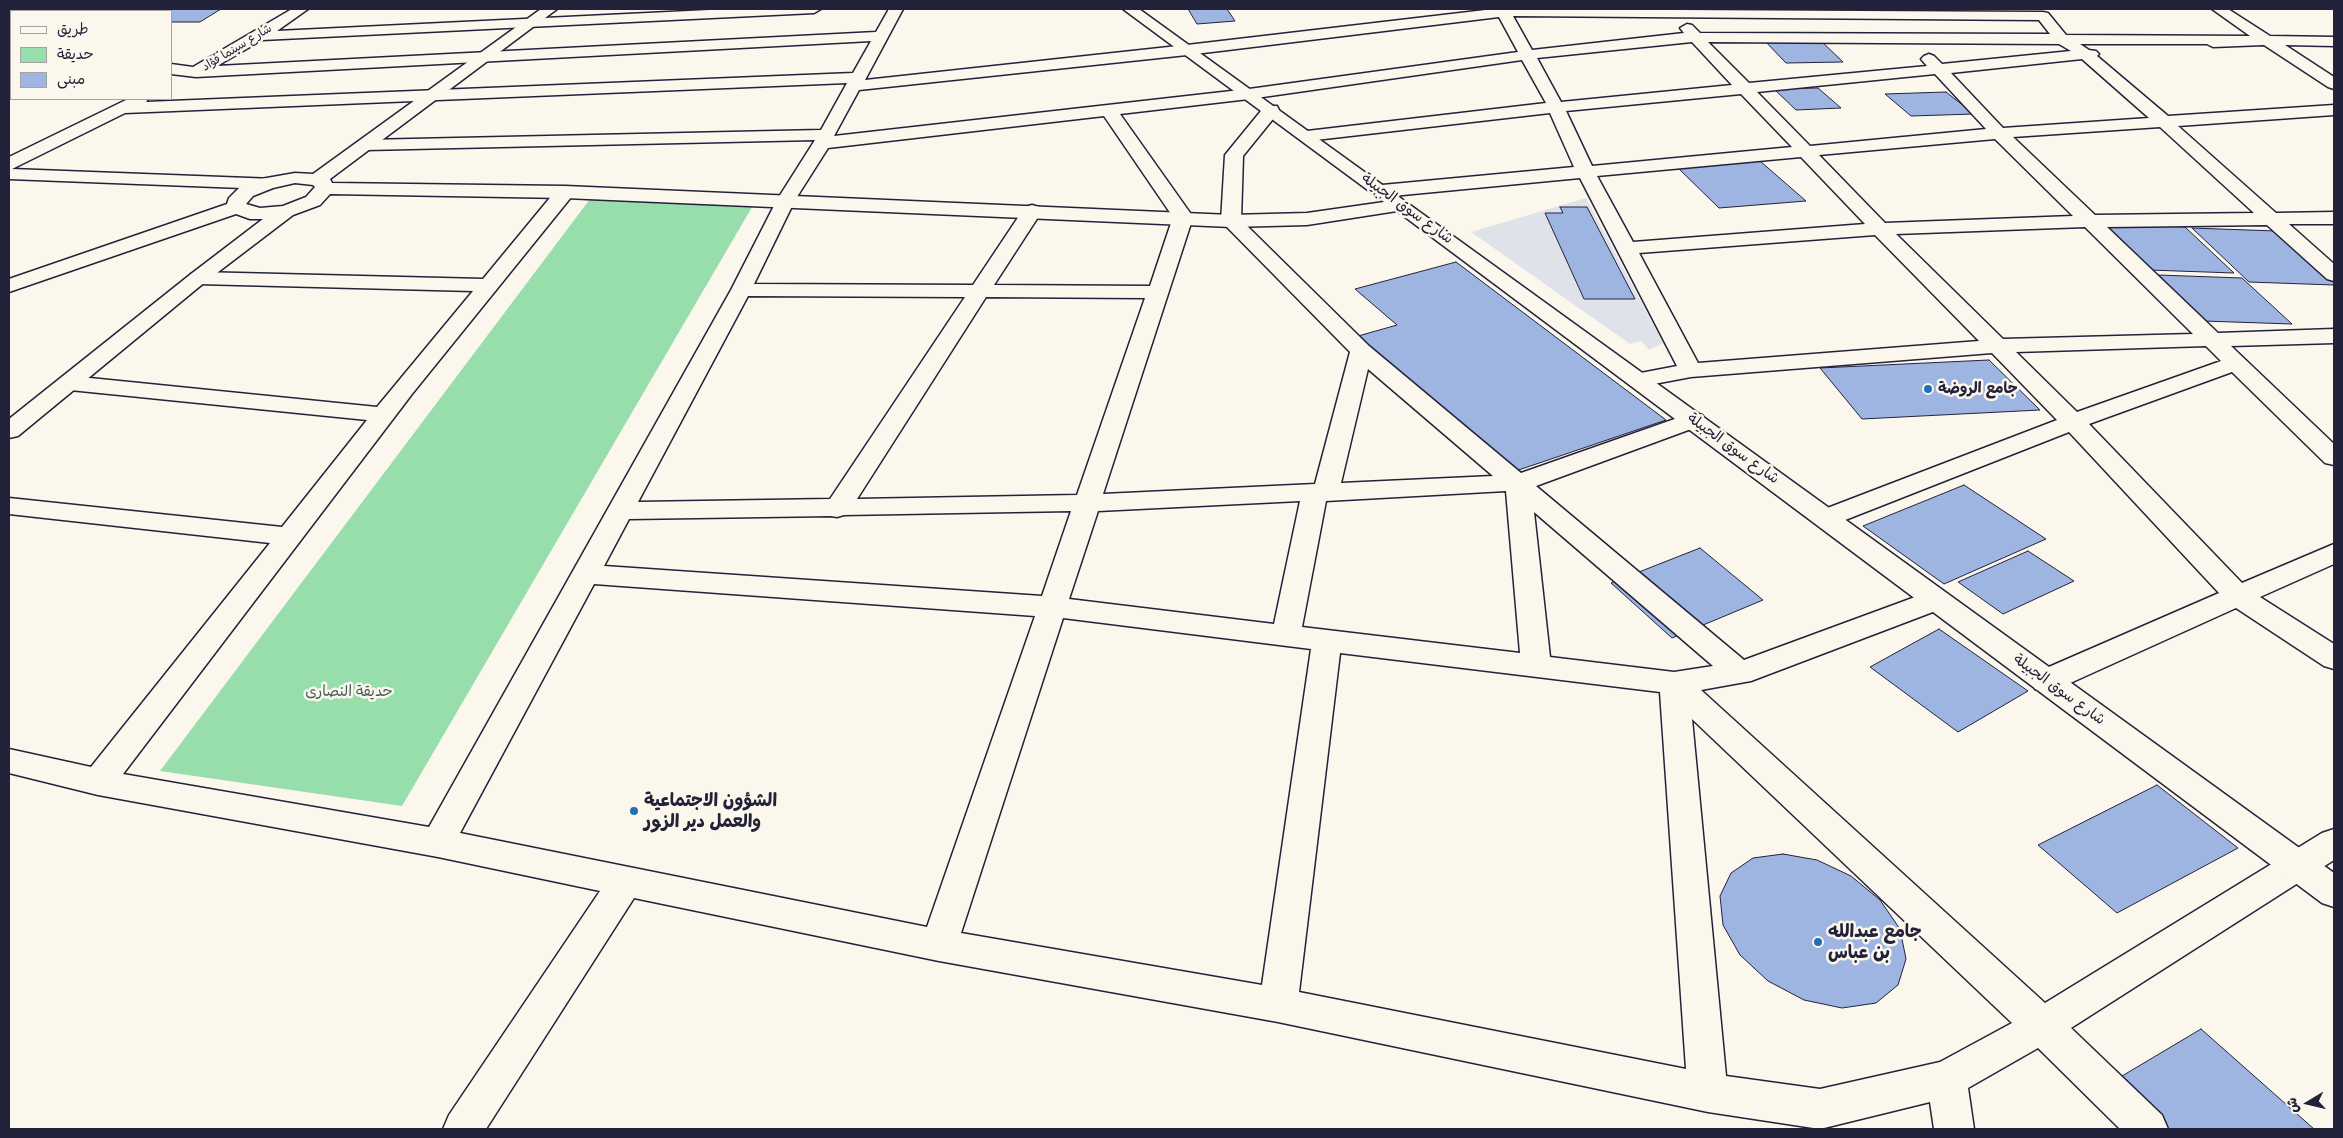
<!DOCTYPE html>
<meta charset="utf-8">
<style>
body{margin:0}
#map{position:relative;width:2343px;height:1138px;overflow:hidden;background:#fbf7ec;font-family:"Balsamiq Sans","Playpen Sans Arabic",sans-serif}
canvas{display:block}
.frame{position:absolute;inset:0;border:10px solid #22223b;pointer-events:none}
.legend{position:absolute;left:10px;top:10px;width:162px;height:90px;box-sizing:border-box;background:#fbf7ec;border:1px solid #a4a2a5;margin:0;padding:6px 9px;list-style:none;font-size:15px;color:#22223b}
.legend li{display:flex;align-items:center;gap:10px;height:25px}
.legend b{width:25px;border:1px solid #a4a2a5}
.north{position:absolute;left:2283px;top:1078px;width:50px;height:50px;-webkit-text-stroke:4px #fbf7ec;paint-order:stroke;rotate:261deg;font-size:14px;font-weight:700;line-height:20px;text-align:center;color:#22223b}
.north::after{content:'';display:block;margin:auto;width:18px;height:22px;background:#22223b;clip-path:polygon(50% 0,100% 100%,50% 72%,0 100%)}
</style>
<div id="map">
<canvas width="2343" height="1138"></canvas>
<div class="frame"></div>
<ul class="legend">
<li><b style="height:6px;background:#fbf7ec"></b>طريق</li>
<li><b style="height:14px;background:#98deac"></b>حديقة</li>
<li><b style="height:14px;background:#9eb5e2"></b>مبنى</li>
</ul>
<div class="north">ش</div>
</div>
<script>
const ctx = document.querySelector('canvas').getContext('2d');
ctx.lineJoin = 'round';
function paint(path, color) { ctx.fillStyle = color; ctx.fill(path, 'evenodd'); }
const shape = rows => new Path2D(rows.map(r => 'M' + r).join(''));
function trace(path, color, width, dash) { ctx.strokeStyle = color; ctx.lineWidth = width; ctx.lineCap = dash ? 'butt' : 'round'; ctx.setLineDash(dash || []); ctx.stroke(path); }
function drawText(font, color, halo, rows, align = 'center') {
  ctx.font = font + ' "Balsamiq Sans","Playpen Sans Arabic",sans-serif'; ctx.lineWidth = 5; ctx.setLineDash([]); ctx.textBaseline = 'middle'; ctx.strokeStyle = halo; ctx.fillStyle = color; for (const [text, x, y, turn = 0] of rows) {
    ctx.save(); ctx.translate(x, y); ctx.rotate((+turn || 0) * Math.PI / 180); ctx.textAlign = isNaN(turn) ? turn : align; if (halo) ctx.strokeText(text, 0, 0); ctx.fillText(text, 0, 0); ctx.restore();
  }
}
paint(shape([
 [1586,198,1663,343,1649,350,1641,341,1630,344,1471,232]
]), '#dfe3e9');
paint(shape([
 [590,199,755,202,402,806,160,771]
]), '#98deac');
const building = shape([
 [164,9,221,9,200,22,171,22,171,11,160,11,164,9],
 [1188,9,1227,9,1235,21,1197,24,1188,9],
 [1763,39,1820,40,1843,62,1786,63,1763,39],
 [1818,88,1841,108,1796,110,1774,89,1818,88],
 [1946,92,1974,114,1911,116,1885,94,1946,92],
 [1760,161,1806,201,1719,208,1677,167,1760,161],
 [1560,207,1587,207,1635,299,1584,299,1545,213,1563,213,1560,207],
 [2105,224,2185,227,2234,273,2149,270,2105,224],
 [2192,228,2277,231,2334,280,2334,285,2249,282,2192,228],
 [1456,262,1666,420,1495,478,1344,340,1397,325,1355,289,1456,262],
 [2158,275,2242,278,2292,324,2203,321,2158,275],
 [1989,360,2040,410,1862,419,1820,368,1989,360],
 [1964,485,2046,539,1944,584,1863,526,1964,485],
 [1700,548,1763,600,1672,638,1611,583,1700,548],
 [2028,551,2074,581,2003,614,1958,582,2028,551],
 [1939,629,2028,691,1958,732,1870,667,1939,629],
 [2157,785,2238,848,2117,913,2038,845,2157,785],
 [1783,854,1817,860,1851,876,1880,900,1900,929,1906,959,1898,985,1876,1003,1842,1008,1804,1000,1768,981,1740,955,1723,925,1720,896,1731,873,1753,858,1783,854],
 [2201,1029,2314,1129,2169,1129,2117,1079,2201,1029]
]);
paint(building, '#9eb5e2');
trace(building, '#22223b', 1);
const street = shape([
 [292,9,308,9,277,31,730,9,821,9,814,13,262,40,217,66,876,32,889,9,903,9,865,80,1187,45,1494,9,2043,12,2048,13,2066,35,2250,36,2212,9,2228,9,2270,36,2334,37,2334,46,2285,45,2334,77,2334,89,2328,87,2264,45,2213,47,2207,44,2080,44,2089,50,2096,51,2099,54,2097,56,2168,116,2334,105,2334,115,2178,126,2276,213,2334,212,2334,224,2289,224,2334,264,2334,281,2327,279,2267,225,2107,227,2218,333,2334,329,2334,343,2231,346,2334,444,2334,465,2325,463,2232,372,2089,424,2242,583,2334,544,2334,564,2260,597,2334,644,2334,669,2324,666,2236,608,2057,689,2046,692,2035,689,2031,681,2035,673,2219,593,2069,432,1835,524,1826,526,1817,524,1813,518,1817,512,2057,420,1992,353,1691,377,1638,387,1630,385,1626,380,1630,375,1677,366,1580,178,1382,197,1375,195,1373,191,1375,187,1382,185,1574,167,1550,113,1307,141,1301,140,1298,136,1301,132,1307,131,1546,103,1522,60,1249,99,1120,114,1193,217,1103,494,1315,484,1350,352,1221,221,1225,155,1265,106,1277,106,1279,110,1277,114,1243,156,1241,220,1369,346,1521,473,1686,415,1694,413,1702,415,1706,420,1702,425,1536,486,1744,660,1926,593,1936,590,1946,593,1950,600,1946,607,1751,681,1701,690,2045,1003,2322,833,2334,829,2334,860,2071,1028,2162,1115,2168,1129,2120,1129,2038,1048,1968,1088,1974,1129,1934,1129,1930,1102,1820,1129,1708,1112,1278,1022,939,961,634,898,486,1129,443,1129,449,1115,600,891,438,857,98,795,9,773,9,749,91,767,270,543,9,514,9,498,282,527,367,420,70,390,62,388,58,383,62,378,70,376,377,407,473,291,198,284,191,282,188,278,191,274,198,272,483,279,558,188,572,188,574,192,572,196,412,394,123,774,429,827,731,290,777,200,815,140,366,150,360,149,357,145,360,141,366,140,821,130,847,83,125,113,12,169,275,179,277,183,275,187,268,189,9,179,9,157,128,99,148,99,146,102,853,73,871,41,196,77,171,74,171,64,193,67,292,9],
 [1513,16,2039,20,2050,34,1700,33,1692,25,1687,24,1680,28,1684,33,1532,50,1513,16],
 [1499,17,1518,52,1249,89,834,136,859,90,1187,55,1499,17],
 [1692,42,1732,85,1561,102,1537,58,1692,42],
 [1708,42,2059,44,2071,51,1942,64,1934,56,1929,54,1924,56,1921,59,1927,66,1749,83,1708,42],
 [2082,59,2149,118,2003,128,1951,73,2082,59],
 [1935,74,1986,129,1810,146,1757,92,1935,74],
 [1741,94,1792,147,1592,166,1566,111,1741,94],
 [1104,116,1173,217,1150,286,994,285,1042,211,1039,207,1032,205,1025,207,973,285,754,284,795,200,828,148,1104,116],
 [2160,127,2254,213,2095,215,2013,137,2160,127],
 [1995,139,2073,216,1885,223,1819,155,1995,139],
 [1801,157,1865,224,1633,242,1597,176,1801,157],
 [2085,227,2193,334,2003,339,1896,234,2085,227],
 [1875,235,1979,341,1698,363,1639,253,1875,235],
 [748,296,965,297,830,499,638,502,748,296],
 [986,297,1145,298,1077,495,857,499,986,297],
 [2206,346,2221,361,2077,412,2016,352,2206,346],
 [1368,369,1493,476,1341,483,1368,369],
 [1506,491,1520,653,1302,627,1326,501,1506,491],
 [1300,501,1274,624,1069,599,1098,511,1300,501],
 [1071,511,1042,596,604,566,629,519,831,516,837,517,844,515,1071,511],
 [1534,512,1713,666,1674,672,1550,657,1534,512],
 [594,584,1035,616,927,927,460,833,594,584],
 [1063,618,1311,649,1262,985,961,933,1063,618],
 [1340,653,1660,692,1686,1069,1299,992,1340,653],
 [1692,719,2012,1023,1940,1062,1820,1089,1726,1076,1692,719],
 [9,35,11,36,11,46,9,45,9,35],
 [11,85,11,95,9,96,9,86,11,85]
]);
const secondary = shape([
 [541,9,557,9,330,179,332,183,565,186,1231,215,1307,213,1384,202,1123,9,1139,9,2334,873,2334,907,2322,903,1397,211,1307,225,1231,227,565,198,330,194,320,205,293,215,205,282,18,436,9,438,9,419,191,274,263,219,250,219,236,214,9,292,9,279,227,204,229,198,239,188,261,179,295,173,313,174,541,9],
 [295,183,313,185,315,187,306,197,283,206,260,208,246,204,253,196,273,188,295,183]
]);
trace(street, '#22223b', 3);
trace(secondary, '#22223b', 3);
paint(street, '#fbf7ec');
paint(secondary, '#fbf7ec');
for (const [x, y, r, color] of [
 [1928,389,5,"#1f6fb2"],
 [634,811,5,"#1f6fb2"],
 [1818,942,5,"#1f6fb2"]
]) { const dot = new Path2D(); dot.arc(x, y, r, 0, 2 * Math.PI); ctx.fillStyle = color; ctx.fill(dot); trace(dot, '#fbf7ec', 2); }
drawText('12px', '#22223b', '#fbf7ec', [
 ["شارع سينما فؤاد",237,48,-31]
]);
drawText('15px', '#22223b', '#fbf7ec', [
 ["شارع سوق الجبيلة",1407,209,36],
 ["شارع سوق الجبيلة",1733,449,36],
 ["شارع سوق الجبيلة",2059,690,36]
]);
drawText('bold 15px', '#22223b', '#fbf7ec', [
 ["جامع الروضة",1938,389]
], 'left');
drawText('15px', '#455a5d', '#fbf7ec', [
 ["حديقة النصارى",349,692]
]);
drawText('bold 18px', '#22223b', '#fbf7ec', [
 ["الشؤون الاجتماعية",644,801],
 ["والعمل دير الزور",644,822],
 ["جامع عبدالله",1828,932],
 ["بن عباس",1828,953]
], 'left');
</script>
